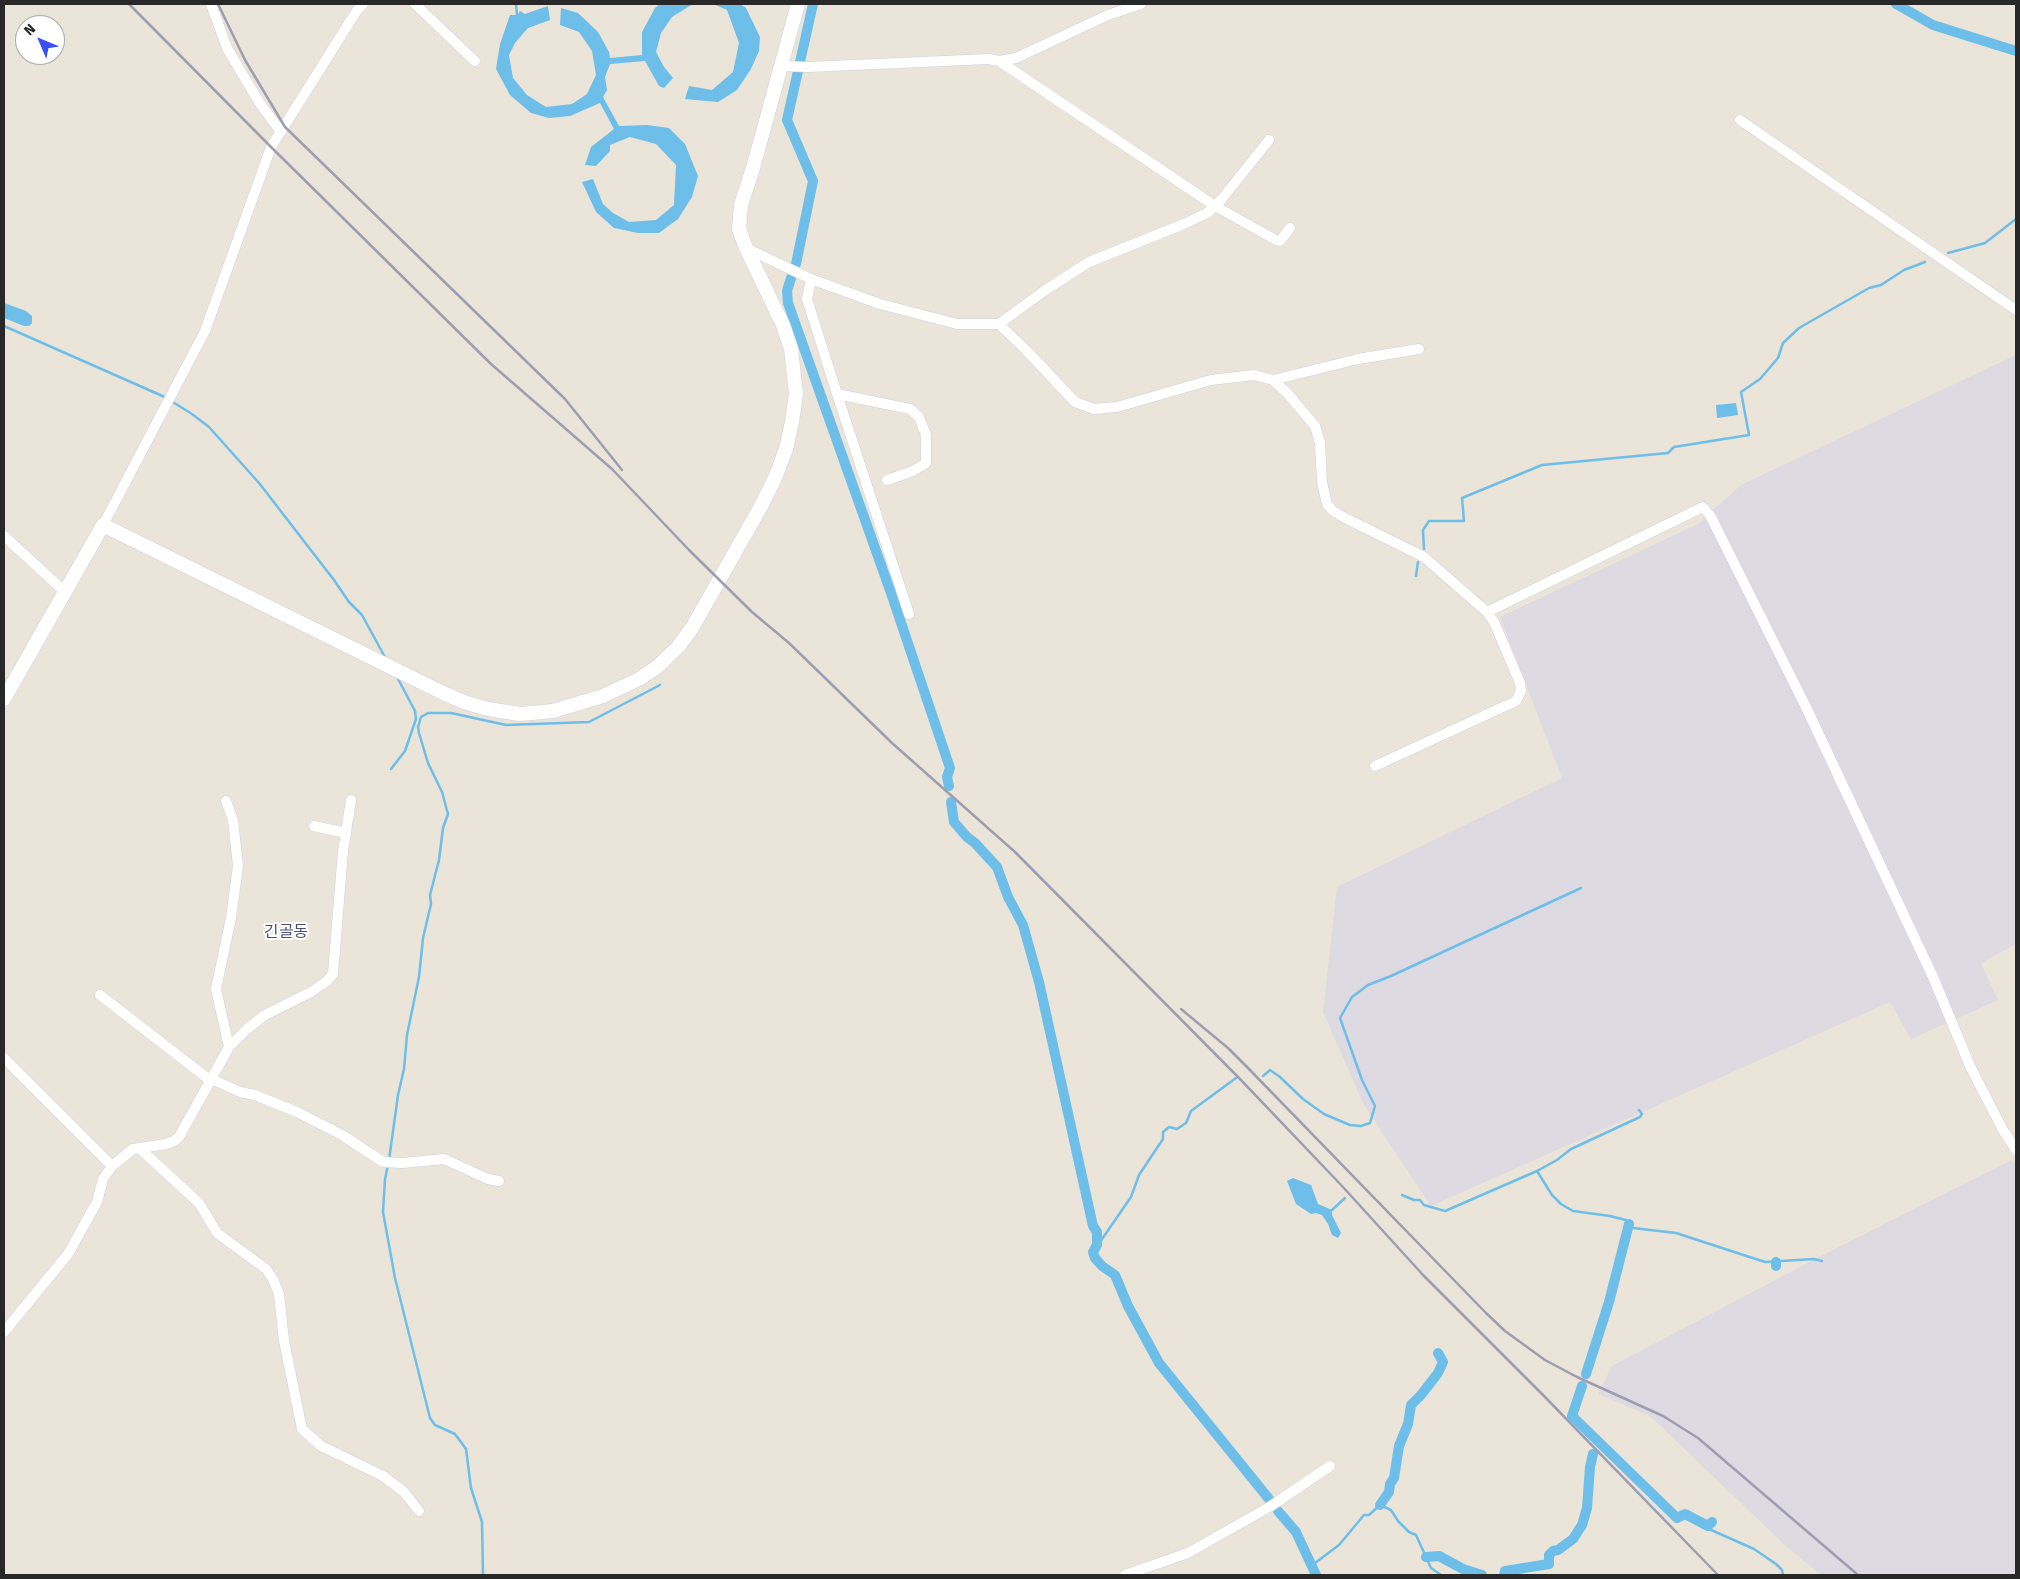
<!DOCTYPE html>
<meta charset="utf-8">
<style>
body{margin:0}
#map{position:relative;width:2020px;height:1579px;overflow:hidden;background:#eae4d9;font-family:"Fira Sans",sans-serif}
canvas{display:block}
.frame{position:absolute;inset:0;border:5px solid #282828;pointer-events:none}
.north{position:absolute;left:15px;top:15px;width:50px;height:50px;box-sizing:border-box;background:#fff;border:1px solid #a9a9a9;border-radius:50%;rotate:315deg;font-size:14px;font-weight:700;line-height:20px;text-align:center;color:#282828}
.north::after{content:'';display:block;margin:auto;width:18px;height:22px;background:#3c4ef4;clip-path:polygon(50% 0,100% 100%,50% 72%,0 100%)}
</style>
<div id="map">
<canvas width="2020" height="1579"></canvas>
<div class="frame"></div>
<div class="north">N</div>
</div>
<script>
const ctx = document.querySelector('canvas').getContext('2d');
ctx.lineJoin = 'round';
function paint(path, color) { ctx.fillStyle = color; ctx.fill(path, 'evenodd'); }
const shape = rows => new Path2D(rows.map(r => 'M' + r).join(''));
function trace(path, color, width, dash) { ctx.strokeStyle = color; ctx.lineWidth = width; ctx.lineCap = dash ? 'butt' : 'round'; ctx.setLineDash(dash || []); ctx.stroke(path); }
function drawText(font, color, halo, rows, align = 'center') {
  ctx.font = font + ' "Fira Sans","Noto Sans KR",sans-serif'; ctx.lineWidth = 4; ctx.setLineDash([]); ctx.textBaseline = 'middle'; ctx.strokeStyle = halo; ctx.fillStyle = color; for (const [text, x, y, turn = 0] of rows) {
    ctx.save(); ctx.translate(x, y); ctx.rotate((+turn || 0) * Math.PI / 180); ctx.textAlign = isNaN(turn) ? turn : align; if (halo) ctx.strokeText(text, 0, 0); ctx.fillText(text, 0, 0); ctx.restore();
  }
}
paint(shape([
 [2016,355,2016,944,1981,963,1998,1000,1911,1039,1890,1002,1431,1206,1364,1105,1323,1012,1337,887,1562,778,1500,617,1698,524,1741,485],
 [2012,1160,2016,1166,2016,1575,1821,1575,1785,1545,1650,1416,1598,1394,1612,1366,1821,1256]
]), '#dddae2');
paint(shape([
 [660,4,693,4,672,17,661,33,656,52,664,67,673,78,664,88,659,86,645,61,610,64,605,77,607,90,603,97,619,126,647,125,669,128,685,144,698,176,692,197,678,219,659,233,638,233,614,228,596,212,582,182,593,179,603,204,613,213,629,222,656,220,674,205,676,165,656,144,630,137,610,145,610,151,596,166,585,165,591,147,614,129,600,103,570,116,549,118,531,113,510,95,496,69,500,44,510,15,517,15,520,11,525,14,548,6,550,20,528,28,515,43,509,55,513,78,527,95,546,107,572,104,587,94,596,75,592,51,579,32,560,25,561,8,578,13,598,32,609,52,610,58,642,55,642,32,655,8],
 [713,4,740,4,746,8,760,37,759,51,751,69,737,90,718,102,685,99,689,86,712,90,733,72,739,43,727,10],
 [4,303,26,311,32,316,32,323,29,326,24,326,4,318],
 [1736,403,1738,415,1717,418,1716,405],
 [1293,1178,1311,1185,1318,1204,1332,1210,1332,1215,1341,1233,1338,1238,1332,1235,1328,1224,1322,1215,1316,1213,1311,1214,1296,1204,1287,1181]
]), '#6ebeea');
trace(shape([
 [516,4,517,15],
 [1948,253,1985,243,2016,219],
 [4,326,167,398],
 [171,401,192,414,209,427,259,483,334,580,349,602,362,615,386,659],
 [1424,549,1423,530,1429,521,1464,521,1462,498,1542,465,1668,453,1674,447,1749,435,1741,392,1760,379,1778,358,1783,343,1799,328,1869,288,1881,285,1904,270,1925,262],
 [1416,576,1418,562],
 [391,769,405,751,416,719,415,711,397,677],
 [1263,1076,1270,1070,1280,1077,1303,1099,1324,1114,1350,1125,1361,1126,1370,1123,1375,1106,1362,1080,1340,1018,1352,997,1368,985,1391,976,1581,888],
 [389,1160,398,1095,404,1069,407,1035,419,977,423,938,431,904,430,895,439,860,443,828,448,814,442,792,428,763,419,733,418,727,421,717,428,713,451,713,506,725,589,722,660,685],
 [388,1165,385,1179,383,1212,395,1278,430,1418,435,1425,455,1434,466,1449,471,1488,482,1522,483,1575],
 [1537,1171,1557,1160,1571,1149,1640,1117,1642,1114,1639,1110],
 [1402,1195,1414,1200,1420,1200,1424,1205,1445,1211,1537,1171,1552,1195,1561,1204,1573,1211,1610,1216,1626,1220,1633,1228,1676,1233,1765,1262,1814,1259,1822,1261],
 [1332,1210,1345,1198],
 [1100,1242,1131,1197,1139,1175,1163,1139,1163,1132,1169,1127,1177,1129,1186,1123,1191,1111,1236,1078],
 [1708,1526,1709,1529,1754,1549,1776,1564,1782,1570,1783,1575],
 [1315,1563,1339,1545,1364,1515,1369,1515,1380,1505,1391,1510,1398,1521,1409,1532,1416,1535,1431,1568,1441,1575]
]), '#6ebeea', 2.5);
trace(shape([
 [1896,4,1933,25,2016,51],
 [796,264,813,181,787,120,813,4],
 [791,278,787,291,788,303,891,593,950,768,947,777,949,786],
 [951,802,954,822,967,837,975,843,997,867,1008,897,1023,925,1039,982,1093,1226,1097,1232,1097,1245,1093,1252,1095,1258,1102,1266,1115,1275,1128,1306,1159,1363,1269,1499],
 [1776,1262,1776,1266],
 [1586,1374,1609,1302,1629,1224],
 [1582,1386,1572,1416,1677,1518,1685,1514,1708,1526,1712,1522],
 [1380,1505,1389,1492,1390,1484,1394,1478,1399,1446,1408,1424,1411,1405,1421,1395,1438,1373,1443,1362,1438,1353],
 [1278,1511,1296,1532,1316,1575],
 [1426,1557,1439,1556,1463,1569,1482,1575],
 [1504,1575,1505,1571,1549,1564,1549,1555,1553,1551,1558,1550,1573,1539,1582,1525,1587,1508,1590,1467,1593,1454]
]), '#6ebeea', 10);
const street = shape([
 [211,4,227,48,259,102,281,132],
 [415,4,475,61],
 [999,61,1016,58,1108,15,1141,4],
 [782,66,808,67,989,59,999,61,1215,206,1276,240,1280,241,1290,228],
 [1740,120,2016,310],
 [746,248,811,279],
 [999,324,1044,291,1089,262,1184,224,1207,213,1221,200,1269,140],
 [837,394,909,614],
 [887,480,913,471,926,463,926,435,919,417,910,409,837,394,807,299,811,279,880,304,957,324,999,324,1026,350,1075,402,1094,409,1117,407,1211,380,1254,375,1273,380],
 [103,525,205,331,271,147,356,12,363,4],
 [4,536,65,592],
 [1487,612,1703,507,1711,517,1805,705,1933,977,1970,1066,2003,1130,2016,1150],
 [1375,766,1516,701,1521,691,1520,683,1494,622,1487,612,1424,557,1345,518,1333,511,1327,504,1322,482,1320,443,1315,426,1288,394,1273,380,1358,359,1419,349],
 [314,826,346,833],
 [100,995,211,1081,216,1081,240,1092,255,1095,297,1112,342,1135,383,1162,402,1163,444,1159,488,1179,499,1181],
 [229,1047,247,1029,265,1015,311,992,327,981,333,974,343,851,351,800],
 [4,1058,112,1166],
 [139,1148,199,1203,217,1233,266,1269,273,1279,279,1294,284,1341,302,1429,321,1446,383,1476,404,1492,419,1511],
 [4,1332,68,1254,97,1202,103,1179,112,1166,133,1149,166,1144,174,1141,179,1137,229,1047,216,989,231,918,238,866,233,820,226,801],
 [1125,1575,1188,1553,1271,1506,1330,1466]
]);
const secondary = shape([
 [4,699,103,525,441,692,464,702,488,709,520,714,553,711,603,696,639,679,657,667,678,647,692,628,760,508,775,478,786,449,792,422,796,394,791,349,783,325,746,248,739,229,741,205,753,168,798,4]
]);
trace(street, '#cfd0e0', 11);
trace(secondary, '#cfd0e0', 15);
trace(street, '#fff', 10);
trace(secondary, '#fff', 14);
trace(shape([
 [129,4,271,147,491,364,612,469,690,551,752,612,789,643,892,743,1015,852,1240,1079,1343,1187,1423,1275,1543,1395,1718,1575],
 [218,4,245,60,285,127,565,399,622,470],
 [1181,1009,1228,1048,1247,1067,1486,1313,1505,1331,1545,1360,1577,1377,1663,1416,1698,1438,1858,1575]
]), '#9d9eb2', 2.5);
drawText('16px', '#4a4e76', '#fff', [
 ["긴골동",286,933]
]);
</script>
